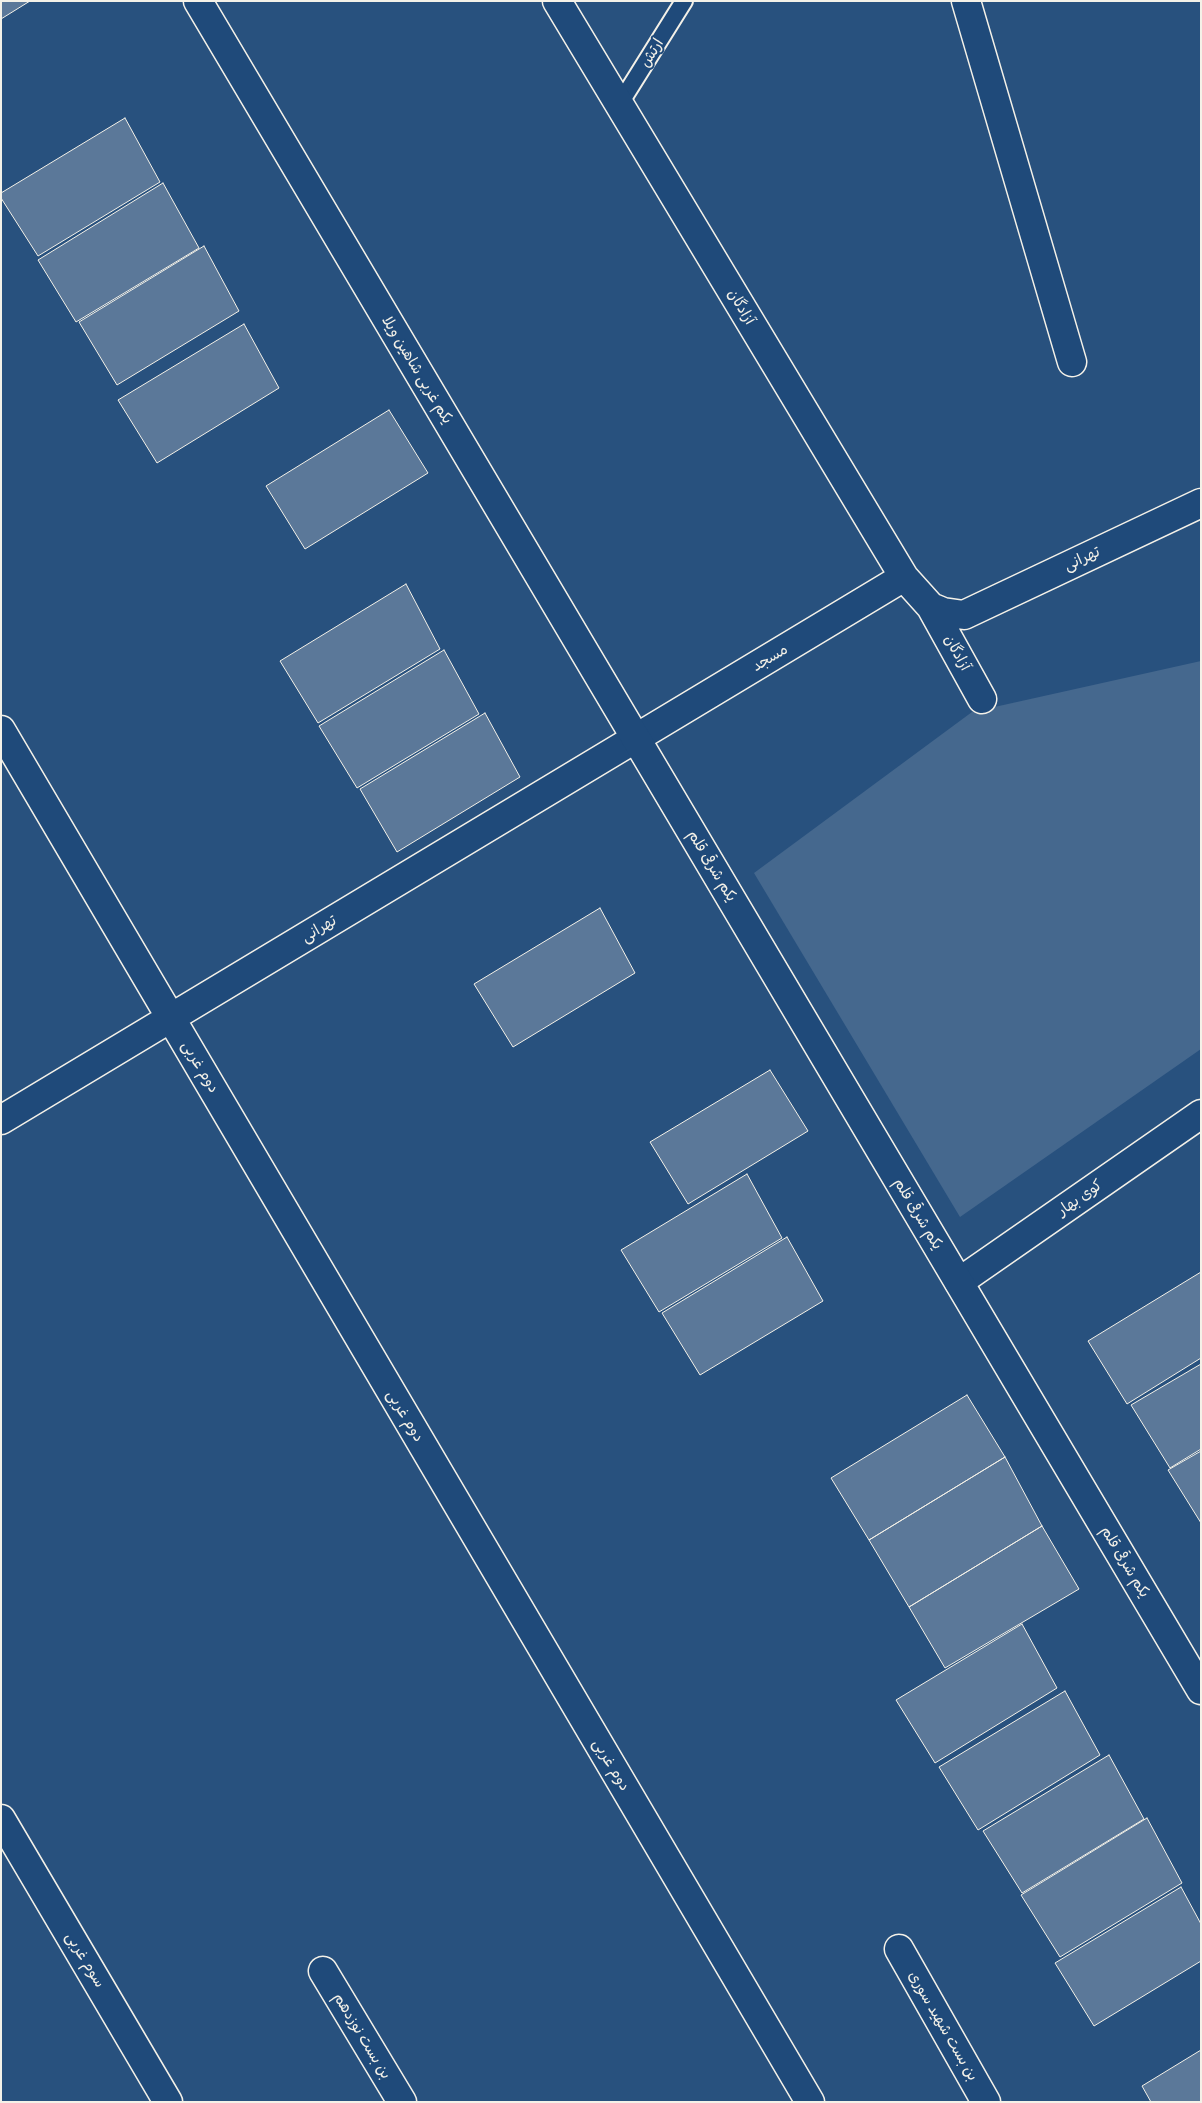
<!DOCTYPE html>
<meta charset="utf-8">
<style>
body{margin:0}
#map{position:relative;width:1202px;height:2103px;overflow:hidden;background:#28517e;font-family:Delius,sans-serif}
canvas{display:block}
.frame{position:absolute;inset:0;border:2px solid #f4f1e8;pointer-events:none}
</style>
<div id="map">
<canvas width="1202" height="2103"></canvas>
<div class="frame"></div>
</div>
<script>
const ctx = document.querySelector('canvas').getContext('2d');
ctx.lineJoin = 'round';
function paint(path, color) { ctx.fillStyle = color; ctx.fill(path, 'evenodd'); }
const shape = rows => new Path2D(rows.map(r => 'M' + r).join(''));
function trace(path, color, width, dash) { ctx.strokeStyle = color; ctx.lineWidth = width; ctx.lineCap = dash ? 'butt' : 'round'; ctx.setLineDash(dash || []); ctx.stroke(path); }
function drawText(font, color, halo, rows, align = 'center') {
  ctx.font = font + ' Delius,"Playpen Sans Arabic",sans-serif'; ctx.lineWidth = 4; ctx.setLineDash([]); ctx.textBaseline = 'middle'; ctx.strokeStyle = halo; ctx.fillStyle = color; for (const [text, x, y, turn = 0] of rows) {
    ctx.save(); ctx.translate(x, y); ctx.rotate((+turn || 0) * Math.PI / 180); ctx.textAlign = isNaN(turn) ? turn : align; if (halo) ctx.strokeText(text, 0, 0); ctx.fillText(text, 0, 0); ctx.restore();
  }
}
paint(shape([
 [1201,661,1201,1049,960,1217,754,873,972,712]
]), '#45688e');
const building = shape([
 [1,1,30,1,1,19,1,1],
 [125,118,160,182,38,256,1,198,1,193,125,118],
 [163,183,199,248,76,322,38,260,163,183],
 [204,246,239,311,117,385,79,322,204,246],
 [244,324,279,388,157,463,118,400,244,324],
 [389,410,428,473,305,549,266,486,389,410],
 [406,584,440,649,318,723,280,661,406,584],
 [444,650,479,714,357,788,319,726,444,650],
 [485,713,520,777,397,852,360,789,485,713],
 [600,908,635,973,513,1047,474,984,600,908],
 [770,1070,808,1131,688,1204,650,1142,770,1070],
 [747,1174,782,1238,659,1312,621,1250,747,1174],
 [787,1237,823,1301,700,1375,662,1313,787,1237],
 [1201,1272,1201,1358,1127,1404,1088,1341,1201,1272],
 [1201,1364,1201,1449,1170,1468,1131,1405,1201,1364],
 [967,1395,1005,1457,869,1540,831,1478,967,1395],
 [1201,1451,1201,1523,1168,1470,1201,1451],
 [1005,1457,1042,1526,909,1607,869,1540,1005,1457],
 [1042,1526,1079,1589,945,1668,909,1607,1042,1526],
 [1022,1624,1057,1688,935,1763,896,1700,1022,1624],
 [1065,1691,1100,1755,978,1830,939,1767,1065,1691],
 [1109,1755,1144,1819,1022,1893,983,1831,1109,1755],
 [1147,1818,1182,1883,1060,1957,1021,1895,1147,1818],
 [1181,1887,1201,1924,1201,1961,1094,2026,1055,1963,1181,1887],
 [1201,2050,1201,2102,1151,2102,1142,2086,1201,2050]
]);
paint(building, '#5b7899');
trace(building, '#f4f1e8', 1);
const lane = shape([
 [619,105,684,1]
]);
const street = shape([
 [557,1,904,577,931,607,943,612,964,615,1201,503],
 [966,1,1072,362],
 [931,607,982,699],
 [1,730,810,2102],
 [1,1120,904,577],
 [959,1282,1201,1114],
 [1,1819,168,2102],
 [899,1949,986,2102],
 [323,1971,402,2102]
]);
const secondary = shape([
 [198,1,1201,1690]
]);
trace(lane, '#f4f1e8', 20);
trace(street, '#f4f1e8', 31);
trace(secondary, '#f4f1e8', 31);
trace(lane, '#1f4a7a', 16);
trace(street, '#1f4a7a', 28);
trace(secondary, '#1f4a7a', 28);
drawText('15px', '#f4f1e8', '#1f4a7a', [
 ["ارتش",652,53,-58],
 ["آزادگان",741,307,59],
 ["یکم غربی شاهین ویلا",417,370,59],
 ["تهرانی",1082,559,-25],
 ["آزادگان",957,653,61],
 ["مسجد",770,658,-31],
 ["یکم شرقی قلم",712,866,59],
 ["تهرانی",319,929,-31],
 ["دوم غربی",200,1067,59],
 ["کوی بهار",1080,1198,-35],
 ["یکم شرقی قلم",918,1214,59],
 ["دوم غربی",405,1416,59],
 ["یکم شرقی قلم",1125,1562,59],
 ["دوم غربی",611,1765,59],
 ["سوم غربی",85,1960,59],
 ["بن بست شهید سوری",943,2026,60],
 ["بن بست نوزدهم",362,2036,59]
]);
</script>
